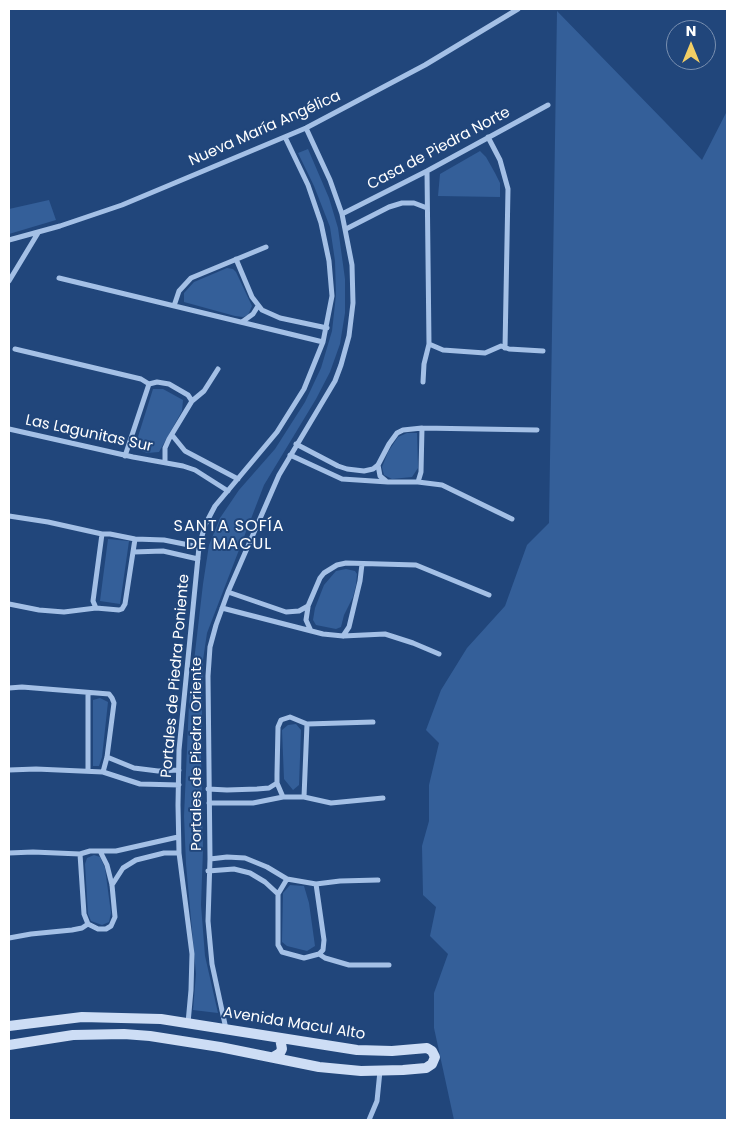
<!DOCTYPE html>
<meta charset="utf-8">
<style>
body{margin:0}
#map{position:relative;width:736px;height:1129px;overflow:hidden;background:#21467b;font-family:Poppins,sans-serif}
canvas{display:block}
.frame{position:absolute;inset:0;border:10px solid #fff;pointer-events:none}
.north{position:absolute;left:666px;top:20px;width:50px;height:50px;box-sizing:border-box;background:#21467b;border:1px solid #7a90b0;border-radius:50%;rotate:0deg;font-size:14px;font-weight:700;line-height:20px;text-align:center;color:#fff}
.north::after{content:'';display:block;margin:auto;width:18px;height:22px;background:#f2ce65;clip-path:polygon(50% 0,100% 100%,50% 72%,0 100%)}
</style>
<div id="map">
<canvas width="736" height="1129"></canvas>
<div class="frame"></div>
<div class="north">N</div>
</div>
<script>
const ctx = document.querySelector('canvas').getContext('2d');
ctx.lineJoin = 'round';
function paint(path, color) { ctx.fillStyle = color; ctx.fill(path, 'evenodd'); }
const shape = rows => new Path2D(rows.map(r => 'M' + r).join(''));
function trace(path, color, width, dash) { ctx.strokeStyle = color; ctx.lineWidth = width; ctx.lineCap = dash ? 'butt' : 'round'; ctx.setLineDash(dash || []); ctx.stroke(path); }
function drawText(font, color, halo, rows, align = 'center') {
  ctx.font = font + ' Poppins,sans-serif'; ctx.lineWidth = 4; ctx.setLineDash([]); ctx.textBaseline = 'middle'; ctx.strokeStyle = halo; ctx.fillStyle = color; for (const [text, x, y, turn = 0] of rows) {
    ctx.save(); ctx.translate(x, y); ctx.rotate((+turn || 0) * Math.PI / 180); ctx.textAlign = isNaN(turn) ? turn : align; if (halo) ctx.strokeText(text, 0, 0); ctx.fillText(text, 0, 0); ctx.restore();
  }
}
paint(shape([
 [557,11,702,160,727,111,727,1120,454,1120,434,1028,434,993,448,954,430,936,436,907,423,895,422,846,429,821,429,785,439,743,426,730,441,690,467,648,505,606,527,545,549,523],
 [308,149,329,198,338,228,345,279,345,313,340,344,330,372,316,399,264,485,207,633,203,660,201,754,203,850,201,905,205,956,218,1013,193,1010,196,974,186,864,184,816,189,704,203,584,209,545,220,518,239,490,275,449,305,402,321,368,332,331,336,295,335,261,330,227,314,186,298,153],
 [480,151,486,157,495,173,500,183,500,197,438,196,440,174],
 [49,200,56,220,9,234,9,209],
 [227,268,233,269,236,272,252,306,248,315,243,317,235,316,184,302,184,293,194,282],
 [153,389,163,389,183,400,182,411,159,452,147,453,137,449,136,443],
 [407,433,417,433,418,468,412,477,392,479,384,475,382,467,388,452,398,437],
 [108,539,129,541,120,604,100,601],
 [346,569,355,571,357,574,356,585,353,597,344,615,341,627,336,629,316,625,313,620,315,608,324,585,336,571],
 [100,698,108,702,102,757,99,766,93,766,93,700],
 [296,724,301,730,299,785,293,790,284,779,282,730,288,725],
 [94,855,100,857,105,868,111,913,109,922,102,925,91,921,88,914,85,864,87,858],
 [290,885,304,886,309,903,315,946,307,951,287,946,282,942,283,893]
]), '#345f99');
trace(shape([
 [488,137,500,160,508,189,505,348],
 [342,214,427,171,548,105],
 [346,229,389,207,402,203,414,203,427,208],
 [9,240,60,226,122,205,306,128,425,65,518,9],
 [236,259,252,297,262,310,280,318,327,328],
 [59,278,323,342],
 [9,281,38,233],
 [174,306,179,291,191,278,266,247],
 [242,322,253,314,258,306],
 [429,344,443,350,485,353,501,346,509,349,543,351],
 [15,349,141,379,149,384,157,382,169,384,188,395,192,401],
 [423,382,424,364,429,344,427,171],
 [9,429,133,457,183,466,195,470,228,491],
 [172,435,185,451,238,479],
 [296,444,338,466,347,469,364,471,373,469,378,465,389,444,397,433,403,430,422,428,537,430],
 [290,455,342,479,388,482,418,482,442,485,512,519],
 [125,456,149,384],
 [165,462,165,448,169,439,192,401,204,391,218,369],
 [378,465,380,476,386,481],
 [418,482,421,472,422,428],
 [9,516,48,522,102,534,110,534,135,539,164,540,199,547],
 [133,552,163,551,198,559],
 [228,592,286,612,299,611,308,606,320,578,324,573,337,565,346,563,416,565,489,595],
 [9,604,39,610,64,612,96,608,119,610,122,609,125,604,135,539],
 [308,607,306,620,311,631],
 [96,608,93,601,102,534],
 [222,608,323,634,343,636,385,634,413,643,439,654],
 [343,636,349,627,360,581,362,564],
 [9,688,22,687,109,694,112,698,114,703,107,757,103,772],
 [88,693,88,771],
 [107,757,134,768,158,771,179,770],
 [9,770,36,769,103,772,140,784,179,785],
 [208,789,227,790,257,789,269,788,277,783],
 [283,797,277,783,277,774,278,727,281,720,290,717,307,724,373,722],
 [304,797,307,724],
 [209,803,253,803,283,797,304,797,331,803,383,798],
 [9,853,33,852,80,854,90,851,116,851,178,837],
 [80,854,84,914,88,924],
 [210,859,227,857,245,858,267,867,287,879,316,884,340,881,378,880],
 [208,871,234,869,250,873,265,882,278,894,278,945,282,952,304,958,319,954,325,958,349,965,389,965],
 [316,884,324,940,323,950,319,954],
 [112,885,123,868,136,860,164,853,179,853],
 [278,894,287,879],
 [88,924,98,929,106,929,111,926,115,917,112,885,107,865,100,851],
 [9,938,31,934,72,930,82,928,88,924],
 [188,1023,191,990,192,954,179,853,178,805,179,750,199,547,205,525,215,506,277,432,304,389,323,342,332,296,329,261,321,223,308,185,285,137],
 [226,1029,212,964,208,921,210,859,208,676,210,647,216,625,228,592,279,475,335,381,341,365,349,336,353,303,352,265,342,214,330,180,306,128],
 [369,1120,377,1101,380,1071]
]), '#a4c0e6', 5);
trace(shape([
 [9,1026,82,1017,161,1019,357,1050,392,1051,427,1048,432,1051,435,1057,432,1064,426,1068,403,1070,361,1071,319,1067,220,1047,150,1036,124,1034,73,1035,9,1045],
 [273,1057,280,1053,282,1049,280,1038]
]), '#cdddf5', 10);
drawText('15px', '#fff', '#21467b', [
 ["Nueva María Angélica",265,129,-24],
 ["Casa de Piedra Norte",439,149,-28],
 ["Las Lagunitas Sur",89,434,12],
 ["Portales de Piedra Poniente",176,676,-85],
 ["Portales de Piedra Oriente",197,754,-90],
 ["Avenida Macul Alto",294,1024,9]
]);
ctx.letterSpacing = '1px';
drawText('16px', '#fff', '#21467b', [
 ["SANTA SOFÍA",229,527],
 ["DE MACUL",229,545]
]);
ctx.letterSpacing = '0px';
</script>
